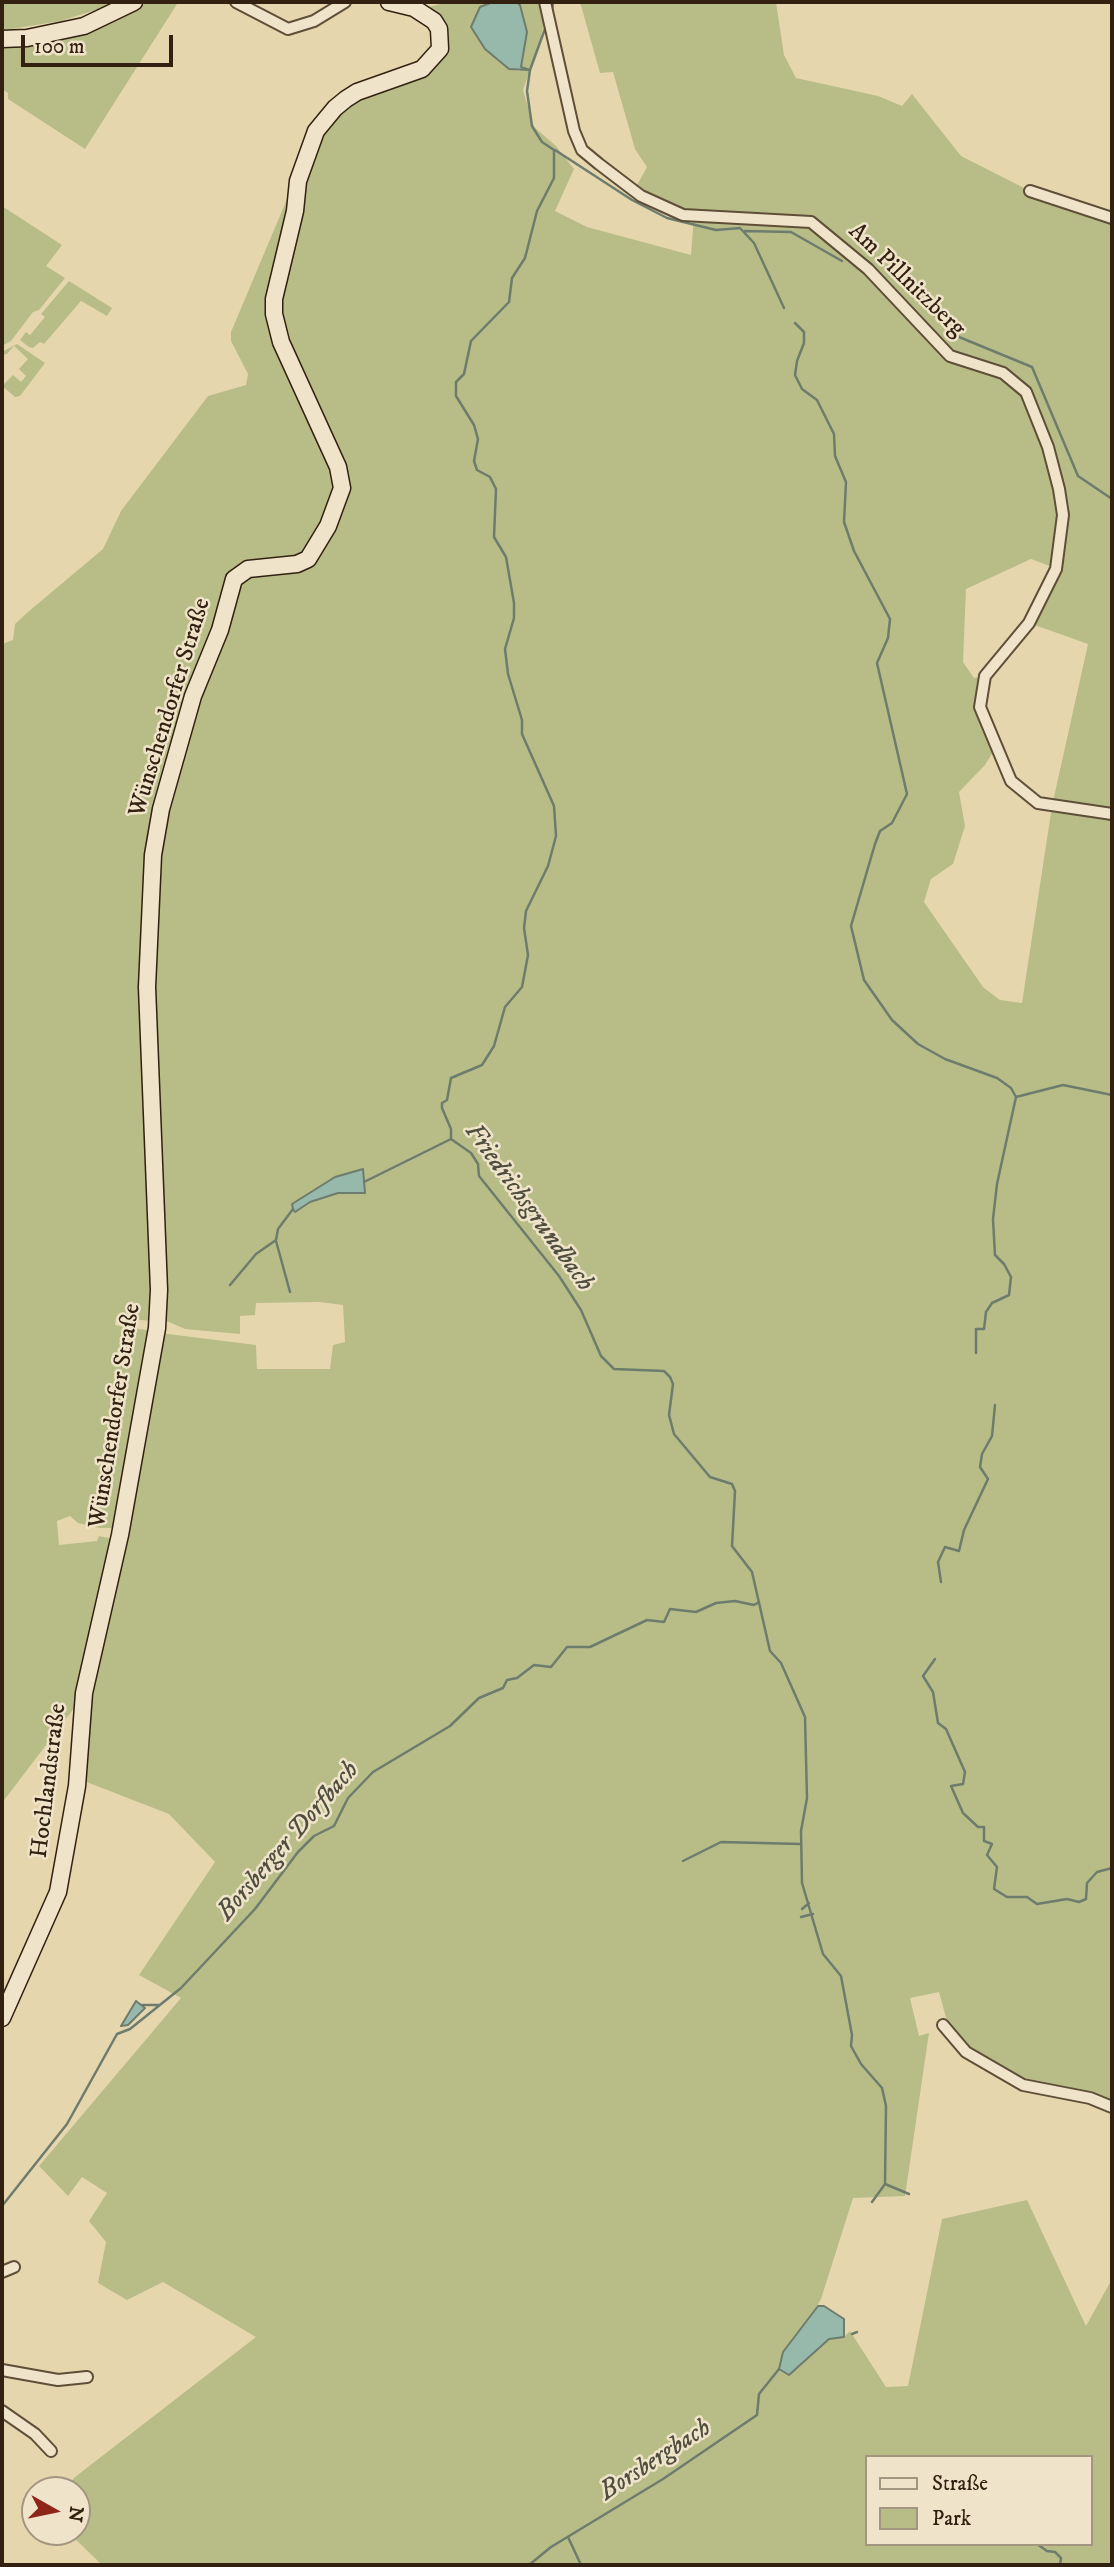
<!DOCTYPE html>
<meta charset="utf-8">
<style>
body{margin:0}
#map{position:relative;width:1114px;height:2567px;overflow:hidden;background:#e6d6ae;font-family:"IM FELL DW Pica",serif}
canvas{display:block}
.frame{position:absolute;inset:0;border:4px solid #322011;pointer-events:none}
.legend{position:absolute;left:865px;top:2455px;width:228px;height:91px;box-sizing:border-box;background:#efe4ca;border:2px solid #a39680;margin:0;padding:9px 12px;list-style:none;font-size:21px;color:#322011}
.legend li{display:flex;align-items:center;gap:14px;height:35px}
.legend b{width:35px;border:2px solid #a39680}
.north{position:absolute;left:21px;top:2476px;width:70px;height:70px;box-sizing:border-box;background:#efe4ca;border:2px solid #a39680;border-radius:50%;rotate:99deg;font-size:19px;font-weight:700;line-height:28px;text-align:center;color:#322011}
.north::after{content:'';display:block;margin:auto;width:24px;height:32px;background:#8f2418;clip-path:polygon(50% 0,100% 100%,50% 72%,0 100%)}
.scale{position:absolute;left:21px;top:35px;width:152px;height:32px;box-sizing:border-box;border:4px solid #322011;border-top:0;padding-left:9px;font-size:21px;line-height:24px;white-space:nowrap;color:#322011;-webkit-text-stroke:5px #efe4ca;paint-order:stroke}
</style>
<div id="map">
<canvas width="1114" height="2567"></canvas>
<div class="frame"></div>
<ul class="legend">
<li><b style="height:9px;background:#efe4ca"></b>Straße</li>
<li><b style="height:19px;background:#b8bd88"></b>Park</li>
</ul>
<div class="north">N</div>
<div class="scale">100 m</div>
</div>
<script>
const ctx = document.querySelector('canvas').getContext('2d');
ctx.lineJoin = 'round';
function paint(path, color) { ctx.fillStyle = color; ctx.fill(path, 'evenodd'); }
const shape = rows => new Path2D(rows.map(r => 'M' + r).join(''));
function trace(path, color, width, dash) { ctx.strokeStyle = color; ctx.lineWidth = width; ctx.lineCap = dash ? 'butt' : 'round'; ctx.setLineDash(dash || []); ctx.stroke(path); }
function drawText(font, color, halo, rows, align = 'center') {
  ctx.font = font + ' "IM FELL DW Pica",serif'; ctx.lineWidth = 5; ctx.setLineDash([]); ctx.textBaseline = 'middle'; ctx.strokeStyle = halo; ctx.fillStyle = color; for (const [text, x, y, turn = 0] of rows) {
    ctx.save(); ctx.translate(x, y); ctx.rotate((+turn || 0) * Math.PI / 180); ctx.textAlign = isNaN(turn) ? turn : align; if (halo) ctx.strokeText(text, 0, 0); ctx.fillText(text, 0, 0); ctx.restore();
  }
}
paint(shape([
 [2,2,120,2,61,21,5,30,2,29],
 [148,2,177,4,85,149,8,99,8,93,2,89,2,48,36,45,84,34,118,20],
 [449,2,493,2,480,7,471,27,485,49,509,69,520,71,527,32,516,2,545,2,547,10,540,40,523,90,534,127,556,146,574,169,555,211,587,227,691,255,694,215,636,187,647,167,635,149,613,72,600,73,580,2,776,2,784,55,796,78,878,96,902,106,912,94,961,156,1030,191,1112,218,1112,2107,1035,2084,968,2049,948,2025,939,1992,910,1998,919,2036,929,2033,905,2196,853,2198,821,2299,806,2325,783,2352,789,2374,829,2339,844,2337,850,2331,886,2387,908,2386,942,2219,1027,2200,1086,2326,1112,2279,1112,2565,102,2565,68,2532,77,2532,77,2490,64,2490,75,2477,256,2337,163,2282,127,2300,98,2283,106,2242,89,2221,107,2193,82,2177,68,2196,39,2166,181,1998,139,1975,215,1862,169,1814,84,1781,84,1721,160,1333,256,1345,257,1369,330,1369,333,1345,345,1342,343,1305,319,1302,256,1303,255,1315,240,1316,240,1334,185,1329,162,1319,152,952,164,814,235,589,245,575,294,569,345,495,287,346,277,310,313,144,347,103,444,50,424,8],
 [1031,559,1055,568,1029,623,1088,644,1052,806,1022,1003,1000,1000,983,987,924,902,931,879,953,864,965,826,959,792,985,765,995,749,980,691,985,676,974,678,963,662,966,589],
 [867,2457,1091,2457,1091,2544,867,2544],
 [290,192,270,298,336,475,336,494,305,556,240,569,148,860,153,1321,116,1318,115,1325,152,1331,117,1524,112,1528,100,1528,78,1523,70,1516,57,1521,59,1545,97,1541,99,1536,114,1539,78,1703,2,1803,2,644,13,640,15,624,28,612,103,549,121,511,208,396,246,385,248,374,231,341,231,332],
 [2,206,62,245,46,266,65,278,39,310,33,312,11,341,2,346],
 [69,281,112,308,107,316,81,301,44,344,40,342,33,348,29,347,20,340,26,332,30,335,45,317,41,314],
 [17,344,45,363,20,396,15,397,2,386,2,382,4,384,13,375,21,382,26,376,19,369,28,359,14,346,7,354,2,355,2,352]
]), '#b8bd88');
const water = shape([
 [493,2,516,2,520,5,527,32,521,67,530,70,509,69,485,49,471,27,480,7,493,2],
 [363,1169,365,1193,338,1193,310,1202,295,1212,293,1209,292,1204,335,1177,363,1169],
 [136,2001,145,2008,128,2025,121,2026,136,2001],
 [818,2306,824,2306,844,2319,844,2337,829,2339,789,2375,779,2369,783,2352,818,2306]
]);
paint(water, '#96b9ab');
trace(water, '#6e7c6d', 2);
trace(shape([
 [552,10,553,2],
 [546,26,530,70,527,91,532,126,542,142,554,150,554,178,537,211,525,258,512,278,509,302,471,341,464,374,456,382,456,396,474,425,478,439,474,461,477,470,490,477,496,489,494,537,506,557,514,603,514,618,505,649,508,674,522,720,522,734,554,806,556,836,548,866,526,911,524,928,528,955,522,987,505,1007,494,1046,482,1065,451,1078,447,1100,442,1103,442,1108,451,1129,451,1139,471,1153,478,1164,479,1176,559,1276,581,1310,601,1356,614,1369,664,1371,670,1377,673,1384,669,1415,674,1434,710,1477,732,1484,735,1491,732,1546,752,1572,770,1651,781,1663,805,1717,807,1798,801,1831,802,1883,823,1954,841,1976,852,2035,851,2046,861,2064,882,2088,886,2106,885,2184,872,2202],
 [555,150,632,200,667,218,716,230,740,228,754,243,784,308],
 [745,231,791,232,842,261],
 [901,284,959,337,1032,367,1078,476,1112,499],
 [795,323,804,332,804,343,797,361,795,375,802,389,817,400,834,434,835,456,846,482,844,522,854,551,890,619,888,638,877,663,907,794,892,823,880,831,875,844,851,926,864,980,892,1020,918,1044,945,1059,997,1078,1011,1088,1016,1097,997,1184,993,1219,995,1255,1004,1264,1011,1277,1009,1295,992,1303,986,1312,984,1329,976,1329,976,1353],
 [1016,1097,1063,1085,1112,1095],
 [364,1182,451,1139],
 [276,1241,290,1292],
 [230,1285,256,1254,276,1240,278,1229,293,1209],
 [941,1582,938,1562,945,1547,959,1551,964,1530,988,1479,980,1467,982,1454,992,1436,995,1405],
 [935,1659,923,1676,933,1692,938,1723,946,1729,965,1772,963,1784,951,1786,963,1813,978,1827,984,1827,984,1841,992,1844,987,1855,997,1867,994,1889,1007,1897,1027,1897,1037,1904,1067,1899,1079,1902,1086,1899,1087,1883,1097,1872,1112,1868],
 [683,1861,721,1842,800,1844],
 [802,1909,809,1903],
 [801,1917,813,1914],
 [142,2005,159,2005],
 [885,2184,909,2194],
 [2,2206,67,2124,117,2034,130,2029,181,1988,255,1909,298,1852,314,1836,334,1826,348,1798,373,1772,450,1726,479,1698,503,1688,507,1680,517,1678,534,1665,551,1667,567,1647,590,1647,647,1620,664,1622,670,1609,696,1612,716,1603,735,1601,754,1605,759,1602],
 [852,2334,857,2332],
 [568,2537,581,2565],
 [1037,2544,1047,2551,1055,2552,1061,2558,1060,2565],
 [529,2565,551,2547,663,2479,757,2415,759,2394,779,2369]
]), '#6e7c6d', 2.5);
const street = shape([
 [236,2,288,29,314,21,345,2],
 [545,2,574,131,582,150,599,164,641,196,683,215,811,222,868,269,950,356,1003,373,1026,392,1048,447,1059,489,1063,515,1056,569,1029,623,985,676,980,707,1011,781,1038,803,1112,814],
 [1030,191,1112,218],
 [943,2025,966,2052,1023,2085,1090,2098,1112,2107],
 [2,2272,14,2267],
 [2,2370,58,2380,87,2377],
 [2,2411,35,2434,51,2451]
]);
const secondary = shape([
 [2,39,27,38,84,26,134,2],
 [2,2018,58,1892,77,1786,84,1693,120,1535,157,1328,159,1290,147,987,153,855,161,809,193,696,220,630,234,579,248,569,297,564,308,559,328,526,342,488,338,467,281,342,274,314,274,299,295,211,298,181,316,131,335,108,346,99,357,92,422,69,440,49,439,29,434,21,414,8,389,2]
]);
trace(street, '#5f4e38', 14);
trace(secondary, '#322011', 19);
trace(street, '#efe4ca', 10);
trace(secondary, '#efe4ca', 16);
drawText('24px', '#322011', '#efe4ca', [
 ["Am Pillnitzberg",906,281,44],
 ["Wünschendorfer Straße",171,708,-73],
 ["Wünschendorfer Straße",116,1416,-81],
 ["Hochlandstraße",50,1781,-83]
]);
drawText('italic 26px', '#504e3f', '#efe4ca', [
 ["Friedrichsgrundbach",528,1208,54],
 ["Borsberger Dorfbach",289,1842,-49],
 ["Borsbergbach",656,2461,-33]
]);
</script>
